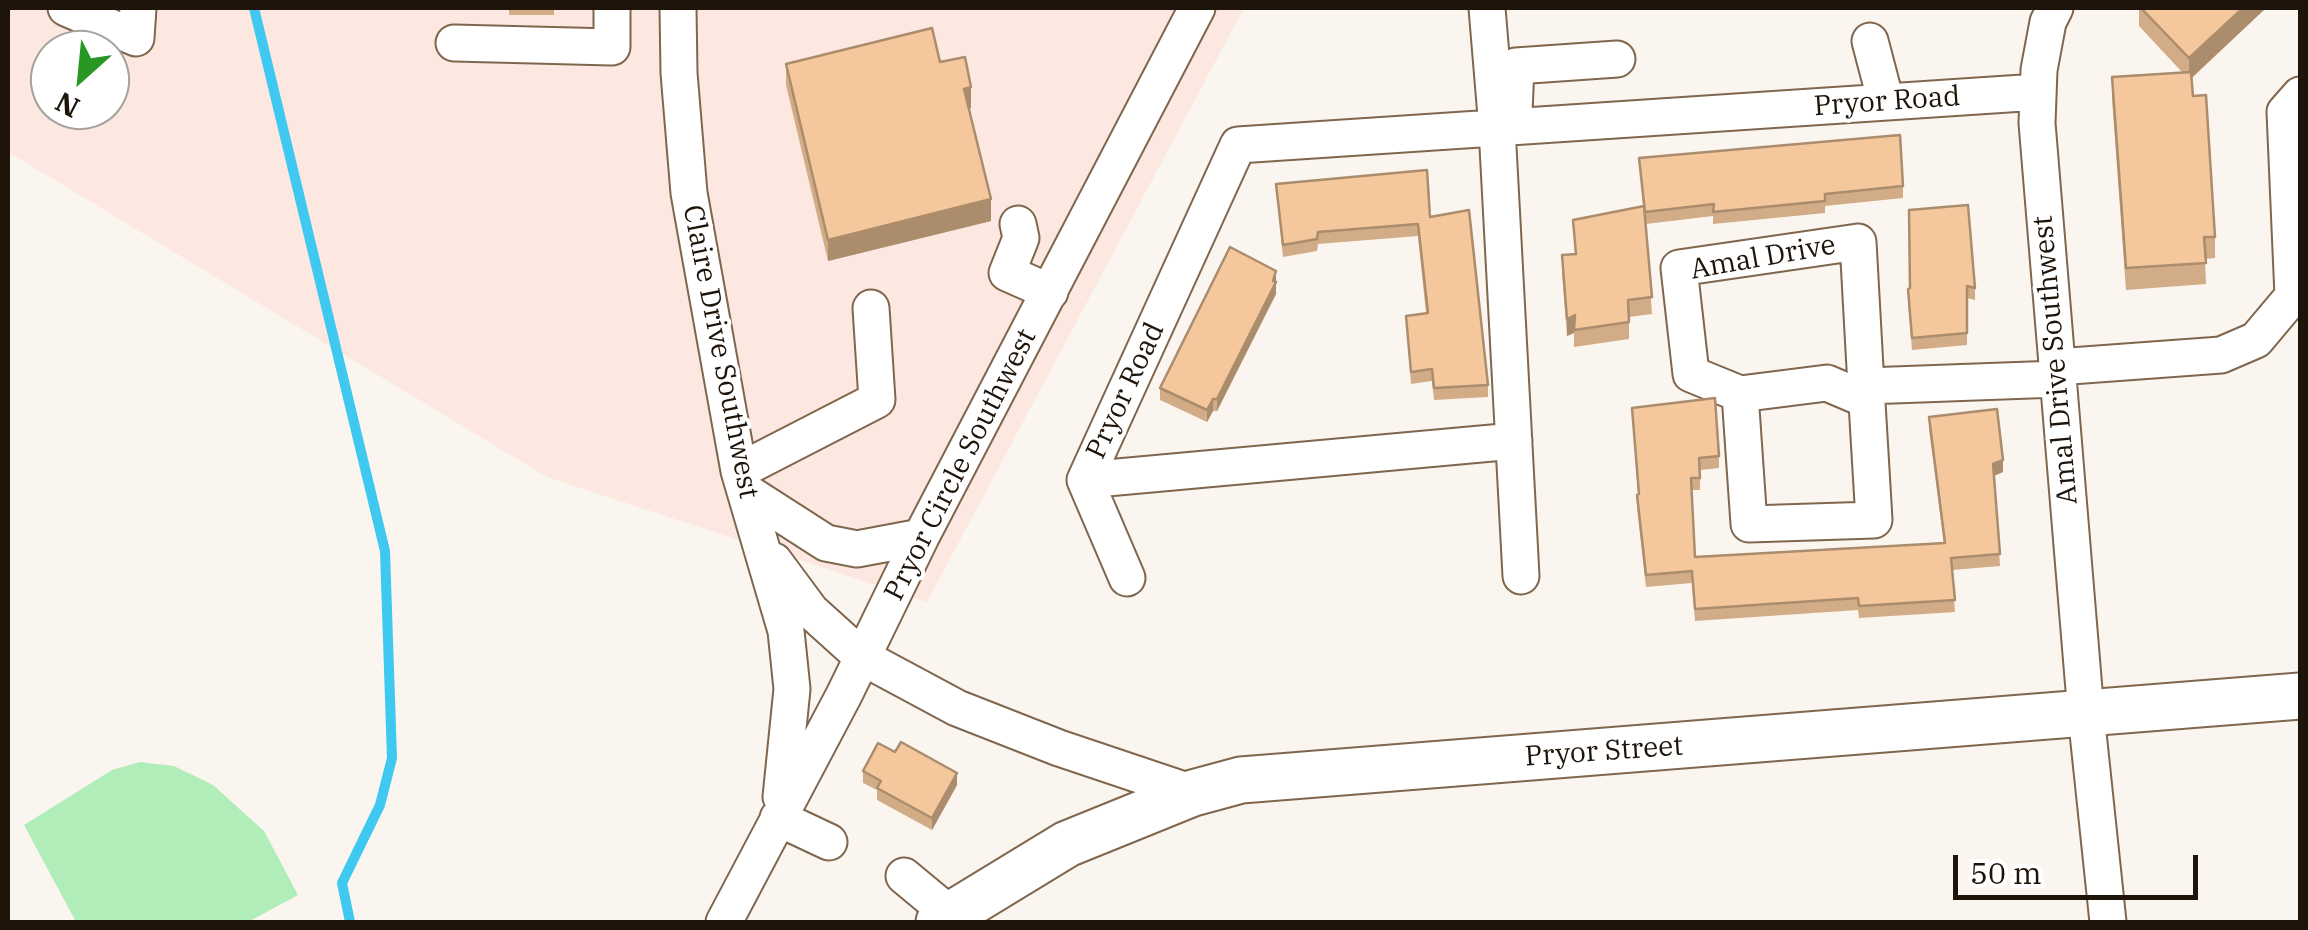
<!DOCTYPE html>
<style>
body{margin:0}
#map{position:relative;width:2308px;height:930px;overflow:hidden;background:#fbf5f0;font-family:"IBM Plex Serif",serif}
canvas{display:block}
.frame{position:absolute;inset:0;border:10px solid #1e140a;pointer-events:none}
.north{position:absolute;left:30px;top:30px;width:100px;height:100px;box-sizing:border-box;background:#fff;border:2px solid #a5a19d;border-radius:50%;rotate:207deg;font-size:28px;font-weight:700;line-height:40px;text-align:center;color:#1e140a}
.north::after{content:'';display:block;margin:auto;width:35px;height:45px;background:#299724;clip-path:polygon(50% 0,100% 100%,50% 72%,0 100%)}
.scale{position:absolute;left:1953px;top:855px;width:245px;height:45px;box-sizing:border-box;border:5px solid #1e140a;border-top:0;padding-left:12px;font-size:30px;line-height:35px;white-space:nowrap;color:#1e140a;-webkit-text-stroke:8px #fff;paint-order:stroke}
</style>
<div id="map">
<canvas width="2308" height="930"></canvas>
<div class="frame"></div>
<div class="north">N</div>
<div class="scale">50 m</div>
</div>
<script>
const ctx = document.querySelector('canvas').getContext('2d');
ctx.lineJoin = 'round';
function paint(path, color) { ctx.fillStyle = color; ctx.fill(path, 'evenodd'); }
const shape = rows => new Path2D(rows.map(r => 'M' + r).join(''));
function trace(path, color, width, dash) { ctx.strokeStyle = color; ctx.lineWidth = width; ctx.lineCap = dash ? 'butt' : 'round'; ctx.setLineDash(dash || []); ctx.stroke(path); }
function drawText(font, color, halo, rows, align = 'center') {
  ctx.font = font + ' "IBM Plex Serif",serif'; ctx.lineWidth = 8; ctx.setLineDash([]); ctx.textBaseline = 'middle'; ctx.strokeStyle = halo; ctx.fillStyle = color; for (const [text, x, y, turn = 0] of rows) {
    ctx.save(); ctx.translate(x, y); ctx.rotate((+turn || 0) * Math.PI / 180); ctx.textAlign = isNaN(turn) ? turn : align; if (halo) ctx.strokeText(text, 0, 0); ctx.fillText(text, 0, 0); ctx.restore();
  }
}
paint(shape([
 [8,8,1244,8,927,602,547,477,8,152],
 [50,50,110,50,110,110,50,110]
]), '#fce8e0');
paint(shape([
 [140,762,174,766,213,785,264,831,298,895,248,922,76,922,24,825,112,770]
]), '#b1edb9');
trace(shape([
 [254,8,385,551,392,758,380,805,342,883,350,922]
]), '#3fc9f1', 10);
const minor = shape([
 [66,8,136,38,138,8],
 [678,8,679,73,689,193,739,471,786,631,792,689,781,797],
 [1487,8,1497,128,1521,576],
 [2055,8,2048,22,2039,70,2037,123,2086,714,2108,922],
 [1870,41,1886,102],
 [454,43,612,47,612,8],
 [1514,113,1516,66,1617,59],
 [1018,224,1021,238,1007,273,1050,292],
 [2057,367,2221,355,2256,340,2293,296,2285,112,2300,95],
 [1866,386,2058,379],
 [1740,394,1749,524,1874,520,1866,386,1858,242,1679,268,1691,374,1740,394,1827,383,1867,400],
 [1514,441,1085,480,1238,145,2038,92],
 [739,471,877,400,871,308],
 [1085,480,1127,578],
 [745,491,826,543,857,549,921,537],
 [774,561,811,611,862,657,903,679,957,708,1059,748,1193,793],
 [778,818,829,842],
 [904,876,951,915],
 [724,922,844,695,921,537,1197,8]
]);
const major = shape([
 [939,922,1067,844,1193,793,1241,780,2300,696]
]);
trace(minor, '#7f664d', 39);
trace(major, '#7f664d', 49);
trace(minor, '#fff', 35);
trace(major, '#fff', 45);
paint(shape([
 [509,8,554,8,554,15,509,15],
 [2139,8,2266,8,2192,78,2193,96,2215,237,2215,258,2205,259,2206,284,2126,290,2112,99,2112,77,2182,72,2139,26],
 [786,64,971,108,969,109,991,221,828,261,786,85],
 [1639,158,1903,186,1903,198,1825,206,1825,213,1713,224,1713,216,1646,224,1652,314,1629,317,1629,339,1574,347,1574,333,1567,336,1562,273,1562,255,1575,254,1573,220,1643,206],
 [1276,184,1430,217,1488,385,1488,397,1434,400,1432,381,1411,384,1406,316,1426,313,1418,236,1318,244,1317,251,1283,257],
 [1909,210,1975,288,1975,300,1967,298,1967,345,1912,350,1908,301,1908,289,1910,288],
 [1276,271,1276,294,1217,411,1213,411,1207,422,1160,400,1160,388],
 [1632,408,1719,456,1719,468,1700,470,1700,490,1691,490,1695,557,1944,543,1929,429,1929,417,2003,472,1994,476,2000,566,1952,570,1955,612,1859,618,1858,610,1695,621,1692,583,1646,587,1637,507,1637,495,1638,495],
 [863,771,957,785,932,830,877,800,877,790,863,783]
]), '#d2ac86');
paint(shape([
 [2243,8,2266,8,2189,80,2189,58],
 [971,87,971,108,964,110,964,89],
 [991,199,991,221,828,261,828,240],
 [1276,271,1276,294,1217,411,1217,399,1273,281],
 [1575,315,1574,333,1567,336,1567,319],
 [1213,399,1213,411,1207,422,1207,410],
 [2003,460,2003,472,1993,476,1993,464],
 [957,773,957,785,932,830,932,818]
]), '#ab8c6d');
const building = shape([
 [2141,8,2243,8,2189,58,2141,8],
 [932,28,940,62,965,57,971,87,964,89,991,199,828,240,786,64,932,28],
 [2191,72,2193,96,2206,95,2215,237,2204,237,2206,263,2126,268,2112,77,2191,72],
 [1900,135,1903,186,1825,194,1825,201,1713,212,1714,204,1645,212,1639,158,1900,135],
 [1427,170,1430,217,1469,210,1488,385,1434,388,1432,369,1411,372,1406,316,1428,313,1418,224,1318,232,1317,239,1283,245,1276,184,1427,170],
 [1968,205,1975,288,1967,286,1967,333,1912,338,1908,289,1910,288,1909,210,1968,205],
 [1644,206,1652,297,1628,300,1629,322,1574,330,1575,315,1567,319,1562,255,1576,254,1573,220,1644,206],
 [1230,247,1276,271,1273,281,1276,282,1217,399,1213,399,1207,410,1160,388,1230,247],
 [1715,398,1719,456,1699,458,1700,478,1691,478,1695,557,1945,543,1929,417,1997,409,2003,460,1993,464,2000,554,1951,558,1955,600,1859,606,1858,598,1695,609,1692,571,1646,575,1637,495,1639,494,1632,408,1715,398],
 [901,742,957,773,932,818,877,788,881,781,863,771,878,743,895,752,901,742]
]);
paint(building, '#f4c89c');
trace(building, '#ab8c6d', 2.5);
drawText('28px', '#1e140a', '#fff', [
 ["Pryor Road",1887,102,-4],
 ["Amal Drive",1763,258,-10],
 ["Claire Drive Southwest",720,352,79],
 ["Amal Drive Southwest",2056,360,-95],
 ["Pryor Road",1126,391,-65],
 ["Pryor Circle Southwest",961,465,-63],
 ["Pryor Street",1604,752,-4]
]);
</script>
